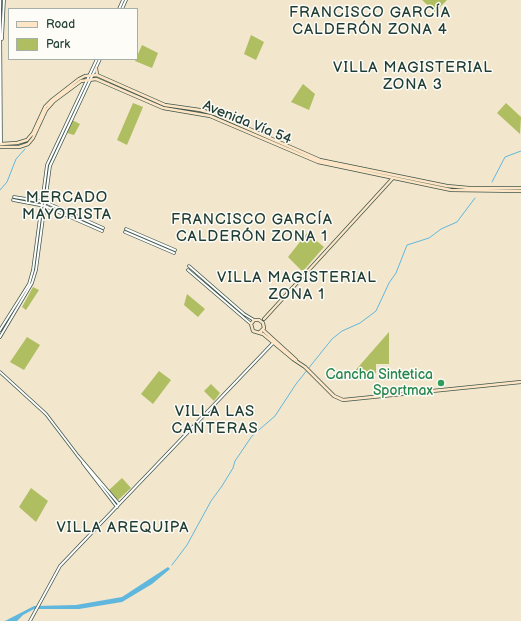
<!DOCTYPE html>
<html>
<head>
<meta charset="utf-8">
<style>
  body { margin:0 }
  #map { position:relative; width:521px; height:621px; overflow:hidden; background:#f2e6cc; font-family:"Balsamiq Sans",sans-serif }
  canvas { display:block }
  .legend { position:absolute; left:8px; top:8px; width:130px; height:52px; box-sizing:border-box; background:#fdfcf7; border:1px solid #a4b0a9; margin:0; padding:5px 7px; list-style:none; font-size:12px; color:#1f3d34 }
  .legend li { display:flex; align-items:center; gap:8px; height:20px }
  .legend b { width:20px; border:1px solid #a4b0a9 }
</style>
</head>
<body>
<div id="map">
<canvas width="521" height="621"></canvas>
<ul class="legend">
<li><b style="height:5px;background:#fde5c5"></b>Road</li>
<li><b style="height:11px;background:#aebe61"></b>Park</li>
</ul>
</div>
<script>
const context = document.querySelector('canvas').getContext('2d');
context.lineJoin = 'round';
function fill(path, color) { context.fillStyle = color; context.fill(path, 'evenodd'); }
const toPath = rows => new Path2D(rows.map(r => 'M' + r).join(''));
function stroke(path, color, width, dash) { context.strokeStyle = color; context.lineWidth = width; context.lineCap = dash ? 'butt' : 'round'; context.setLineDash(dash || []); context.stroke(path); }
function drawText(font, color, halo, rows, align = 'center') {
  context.font = font + ' "Balsamiq Sans",sans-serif'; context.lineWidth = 3; context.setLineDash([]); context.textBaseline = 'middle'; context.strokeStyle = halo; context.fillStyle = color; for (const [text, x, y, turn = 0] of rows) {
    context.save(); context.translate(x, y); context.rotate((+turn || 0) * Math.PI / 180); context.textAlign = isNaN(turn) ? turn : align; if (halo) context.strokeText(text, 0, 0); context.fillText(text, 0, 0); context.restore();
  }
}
fill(toPath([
  [422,0,447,0,435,12],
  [251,35,264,42,256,60,244,54],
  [142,45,158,53,152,68,135,61],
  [303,84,315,94,309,110,291,102],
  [133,103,143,107,127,145,117,140],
  [506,103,521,117,520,134,497,113],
  [72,120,80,124,74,135,67,133],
  [307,233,324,247,304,270,301,270,288,257],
  [33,287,39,290,26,310,22,307],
  [187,294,205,309,198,317,184,305],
  [389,332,389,364,376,364,376,373,353,373],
  [27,337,40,345,24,370,10,362],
  [159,371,171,380,153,404,141,394],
  [211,384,220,393,214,401,204,391],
  [122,478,131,488,118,500,109,490],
  [31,488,48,501,36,522,19,507]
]), '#aebe61');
fill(toPath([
  [168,567,170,569,152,584,122,602,79,609,34,609,23,615,17,621,5,621,34,606,76,605,122,597]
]), '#60b7dd');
stroke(toPath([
  [492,182,505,157,521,151],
  [0,190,7,182,16,159,25,149],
  [172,565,187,545,211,501,222,486,233,468,235,461,252,436,275,416,296,384,332,339,342,331,360,323,376,311,389,283,396,273,407,245,429,238,441,229,457,222,475,198]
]), '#60b7dd', 1);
const tertiary = toPath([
  [0,0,1,144],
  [119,9,123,0],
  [122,9,126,0],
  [2,39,4,0],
  [14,197,45,202,103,228],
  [13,200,45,206,102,231],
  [126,229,175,250],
  [125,232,174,253],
  [189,266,244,314,254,320],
  [188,270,251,324],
  [0,330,29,284,33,270,47,165,97,59],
  [0,337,32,283,36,270,50,166,100,59],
  [0,372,46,414,78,456,119,504],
  [83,463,117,507],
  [30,621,60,566,274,342]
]);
const secondary = toPath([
  [96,68,97,75],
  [0,144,17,143,27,140,33,133,45,107,52,100,79,79,85,76,97,75,165,105,200,110,215,114,320,160,447,186,469,188,521,188],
  [0,147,19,147,28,144,33,138,46,110,54,101,81,81,96,79,163,108,210,116,318,162,451,190,521,191],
  [264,319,393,178],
  [263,330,296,360],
  [260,332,264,328,263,323,259,320,254,320,251,324,253,331,263,334,293,359,305,367,334,396,343,400,521,382]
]);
stroke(tertiary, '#3f564b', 3.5);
stroke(secondary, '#3f564b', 4);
stroke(tertiary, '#fff', 2);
stroke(secondary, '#fde5c5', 2.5);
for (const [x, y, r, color] of [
  [441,383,4,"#2e9e5b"]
]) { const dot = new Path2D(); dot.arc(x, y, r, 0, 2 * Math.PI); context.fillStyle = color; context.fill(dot); stroke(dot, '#fdfcf7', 1.5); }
drawText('14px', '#1f3d34', '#fdfcf7', [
  ["Avenida Vía 54",247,123,22]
]);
drawText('14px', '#27864d', '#fdfcf7', [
  ["Cancha Sintetica",433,375],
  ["Sportmax",433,391]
], 'right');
context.letterSpacing = '1px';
drawText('15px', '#1f3d34', '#fdfcf7', [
  ["FRANCISCO GARCÍA",370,13],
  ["CALDERÓN ZONA 4",370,30],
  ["VILLA MAGISTERIAL",413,68],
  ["ZONA 3",413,85],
  ["MERCADO",67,198],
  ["MAYORISTA",67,215],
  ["FRANCISCO GARCÍA",252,220],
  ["CALDERÓN ZONA 1",252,237],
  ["VILLA MAGISTERIAL",297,278],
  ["ZONA 1",297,295],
  ["VILLA LAS",215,412],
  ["CANTERAS",215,429],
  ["VILLA AREQUIPA",123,528]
]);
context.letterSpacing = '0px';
</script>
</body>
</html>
